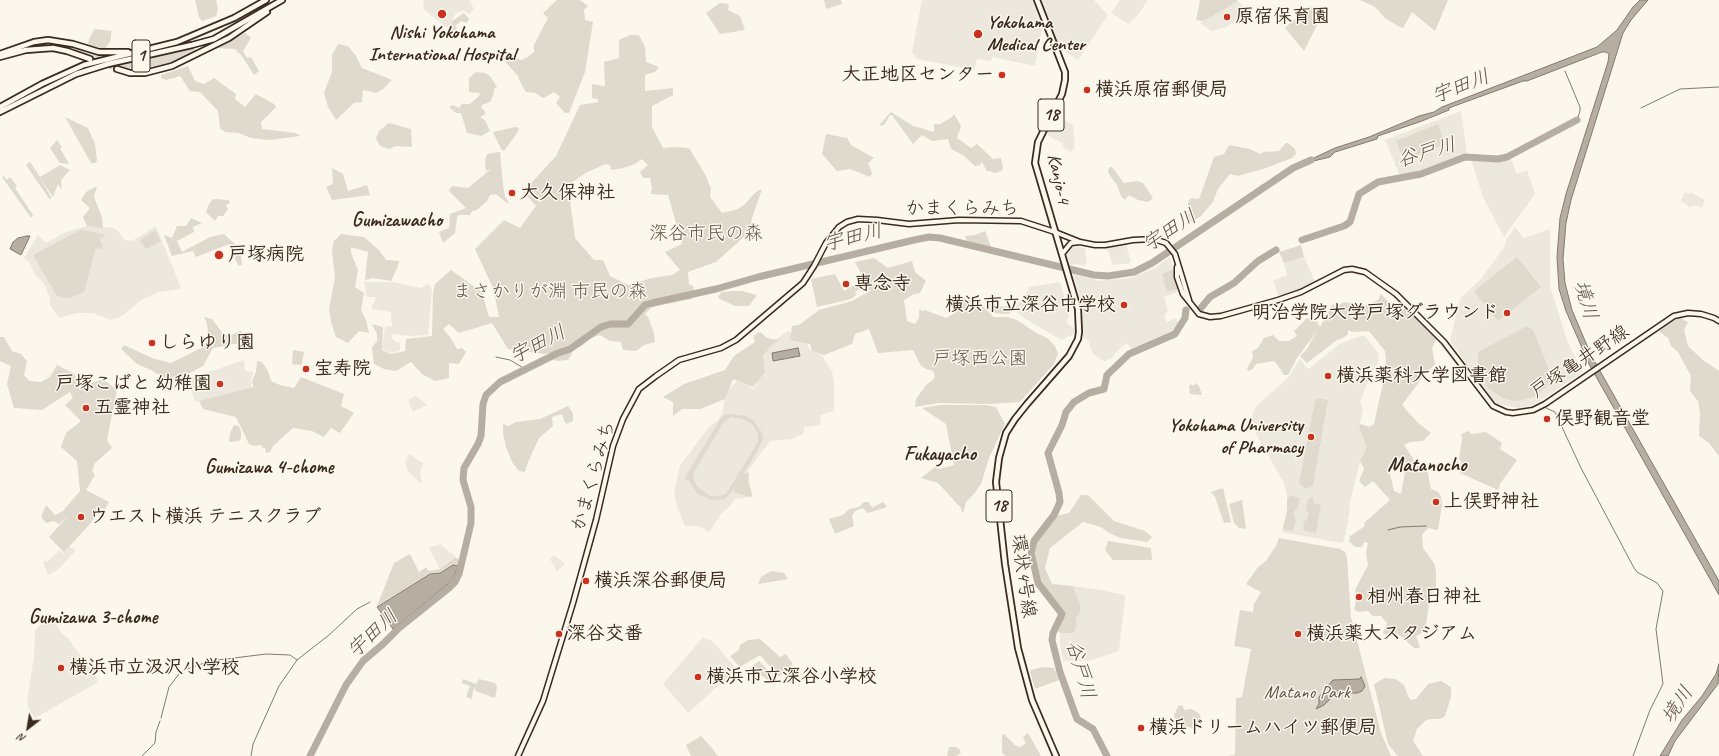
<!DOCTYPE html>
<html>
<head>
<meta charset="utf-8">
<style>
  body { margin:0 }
  #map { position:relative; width:1719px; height:756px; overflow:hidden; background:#fbf7ec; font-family:Caveat,sans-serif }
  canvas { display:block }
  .north { position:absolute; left:8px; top:708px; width:40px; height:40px; -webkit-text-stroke:3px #fbf7ec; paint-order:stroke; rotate:211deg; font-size:11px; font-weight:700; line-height:16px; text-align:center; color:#3b2a1e }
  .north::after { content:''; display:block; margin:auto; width:14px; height:18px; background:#3b2a1e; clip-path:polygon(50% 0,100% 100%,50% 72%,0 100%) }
</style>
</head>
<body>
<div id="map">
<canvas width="1719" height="756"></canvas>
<div class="north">N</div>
</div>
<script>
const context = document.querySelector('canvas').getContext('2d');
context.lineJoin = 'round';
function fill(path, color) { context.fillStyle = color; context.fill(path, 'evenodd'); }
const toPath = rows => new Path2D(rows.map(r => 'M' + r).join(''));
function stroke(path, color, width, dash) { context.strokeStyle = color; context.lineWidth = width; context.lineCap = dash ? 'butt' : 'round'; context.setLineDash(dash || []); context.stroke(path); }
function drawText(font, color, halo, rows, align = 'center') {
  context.font = font + ' Caveat,"Klee One",sans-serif'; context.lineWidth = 3; context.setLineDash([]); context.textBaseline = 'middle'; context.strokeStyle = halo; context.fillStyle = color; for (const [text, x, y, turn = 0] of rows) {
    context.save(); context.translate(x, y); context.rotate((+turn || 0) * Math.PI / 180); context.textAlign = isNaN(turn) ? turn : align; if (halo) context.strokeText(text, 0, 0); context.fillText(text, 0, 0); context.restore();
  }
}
fill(toPath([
  [424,0,469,0,474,9,469,15,464,10,456,13,448,28,423,9],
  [922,0,1032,0,1042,29,1035,66,992,57,991,61,977,59,974,70,917,59,912,52],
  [1042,0,1094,0,1108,15,1078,60,1057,46,1043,11],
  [1120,0,1148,0,1137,16,1128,24,1111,13],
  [1238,1,1250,13,1226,27,1212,31,1200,23],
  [1461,111,1467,154,1452,158,1417,174,1400,176,1385,140],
  [1057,116,1073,125,1075,147,1071,152,1062,147,1064,144,1047,135],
  [1470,156,1498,159,1510,157,1517,174,1527,170,1535,194,1504,237,1483,197],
  [1685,192,1689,194,1690,192,1705,200,1702,208,1695,205,1690,207,1681,201],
  [87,226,115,228,125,240,132,241,156,226,174,270,181,289,159,292,141,300,122,316,111,320,93,313,76,313,59,318,50,305,50,299,44,283,36,276,29,262,24,258,38,235,46,243,64,233],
  [1515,227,1524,238,1550,229,1550,286,1568,343,1583,372,1538,402,1529,406,1519,408,1498,404,1490,397,1450,341,1458,306,1461,298,1481,279,1505,246,1506,240],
  [1126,244,1131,263,1113,265,1107,248],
  [1072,245,1085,248,1087,262,1084,266,1078,264,1070,265,1066,253],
  [1170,257,1178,292,1164,297,1168,310,1164,317,1167,322,1176,318,1179,326,1177,331,1132,350,1127,343,1119,349,1110,360,1108,358,1105,362,1093,354,1088,340,1083,337,1083,312,1073,274,1100,281,1130,278,1155,268],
  [1304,257,1315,281,1302,289,1279,297,1273,281,1287,275,1284,263],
  [364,282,392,282,421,288,428,283,432,290,428,335,411,336,392,334,391,337,396,342,400,343,400,350,392,353,382,349,385,327,392,326,391,312,371,309,376,297,367,297],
  [1060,282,1069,314,1067,323,1075,329,1074,334,1061,340,1021,316,1013,309,1025,296,1029,287],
  [788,331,794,336,806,333,808,348,822,356,832,371,834,383,834,411,821,415,820,425,805,427,803,434,791,439,770,441,747,472,753,497,735,499,731,505,721,514,709,532,698,526,685,526,678,509,674,493,680,466,708,428,718,420,722,414,724,402,728,390,738,380,753,389,757,383,753,377,770,344],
  [1360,336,1365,336,1379,354,1378,364,1372,372,1360,401,1363,409,1359,428,1367,447,1360,461,1349,507,1350,510,1344,541,1342,543,1282,532,1287,511,1288,500,1284,483,1249,422,1257,405,1287,379,1300,359,1308,369,1340,344],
  [244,360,245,371,254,372,251,380,251,388,195,402,188,379],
  [416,396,427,405,413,412,408,400],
  [409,454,423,463,420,474,422,481,420,483,408,471,405,462],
  [440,544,455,556,440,569,429,548],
  [69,547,76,550,59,569,48,575,43,562,48,561,60,550,63,553],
  [554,555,565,564,557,571,550,559],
  [1073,586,1101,590,1124,595,1125,597,1119,651,1092,660,1063,661,1060,644,1060,633,1073,633,1077,626,1076,617,1081,607],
  [54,621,62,634,67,637,98,680,97,683,35,718,29,709,27,702,34,656,35,631,40,625],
  [703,637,712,641,736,668,735,671,688,713,663,684]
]), '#ede8dd');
fill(toPath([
  [195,0,216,0,218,9,216,16,202,21,199,17],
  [557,0,580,0,588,6,584,10,585,20,593,22,585,72,569,113,565,113,556,103,560,97,554,92,544,98,541,97,536,93,526,92,520,82,518,76,501,57,508,54,521,60,528,57,534,52,534,45,548,18,543,13],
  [824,0,841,0,842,4,826,9],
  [1200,0,1236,0,1238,1,1204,21,1196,20],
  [1360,0,1448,0,1435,31,1412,12,1403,28,1398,26,1385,18,1375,7],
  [720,3,729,4,728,10,740,16,745,30,720,34,706,13],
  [1310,6,1320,16,1320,19,1304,51,1285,28],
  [464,13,469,19,467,23,461,21,455,26,457,28,453,32,449,28,452,21],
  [94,29,112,31,111,35,111,40,105,49,89,45,88,42],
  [245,33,251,38,243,51,247,58,251,57,259,71,254,75,242,56,235,49,218,48],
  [630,35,639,35,645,47,646,62,659,67,655,72,645,75,645,91,673,88,673,95,652,106,652,127,663,148,675,147,689,148,706,176,711,189,710,197,722,213,738,209,745,204,756,192,762,189,751,221,756,226,716,262,688,272,689,284,694,287,692,299,657,306,651,308,645,314,648,317,654,333,655,342,644,345,636,351,623,350,621,342,610,341,600,335,589,339,583,345,572,351,572,354,568,360,556,361,549,353,545,354,508,349,492,323,459,333,449,324,443,329,450,337,457,349,462,348,466,352,459,364,449,363,449,378,435,381,422,374,411,362,396,371,384,369,374,364,372,347,377,341,377,334,372,324,383,327,382,350,391,354,405,351,406,339,432,336,433,293,435,284,451,270,482,292,489,317,499,317,493,288,475,249,504,220,520,228,536,206,523,192,556,156,580,105,598,102,598,99,592,98,592,84,605,86,604,62,619,58,619,40],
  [642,159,648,165,640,172,643,178,650,178,652,188,651,194,668,195,682,244,665,252,680,270,672,275,652,278,628,285,610,276,603,260,594,260,575,238,568,185,587,172,606,164,610,165,611,170,623,168,635,164],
  [41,44,68,46,102,54,103,58,89,63,91,57,51,46,24,47],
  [338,44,348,46,356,56,362,68,392,80,383,89,376,93,363,90,362,102,354,103,336,120,328,107,324,93,332,72,332,55],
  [192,47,197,51,166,66,137,70,119,66],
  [188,66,195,81,204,84,214,78,236,94,235,99,245,107,256,94,274,104,276,107,261,122,262,129,296,133,300,136,269,140,251,138,239,133,225,132,220,128,218,111,200,92,190,91,180,76,166,80,161,78,161,75],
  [476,72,485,73,490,76,497,87,494,89,493,96,490,102,482,105,481,108,485,111,485,114,480,117,485,120,490,131,481,136,467,133,461,113,456,113,449,107,453,105,459,108,462,104,470,104,479,96,480,93,469,92,469,78],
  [891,112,913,126,934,132,934,124,940,124,952,117,954,114,961,126,957,138,971,148,977,144,993,159,1001,158,1003,167,1002,171,994,173,990,171,987,171,982,162,980,165,975,166,963,155,951,149,948,139,932,141,922,135,913,144,892,115,890,115,885,124,882,126,879,125],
  [65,117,88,128,95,144,97,161,95,163,91,163],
  [389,123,411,129,412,147,396,146,389,149,380,146,376,138,379,131],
  [1438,124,1445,144,1404,160,1396,141],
  [515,127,519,128,517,133,504,151,501,149,493,132],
  [826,134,847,138,851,145,874,158,868,163,872,173,870,177,850,169,837,171,822,154],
  [57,140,62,147,60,148,69,164,60,163,50,148],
  [1286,143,1288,143,1295,149,1296,154,1292,158,1266,168,1238,176,1230,174,1218,189,1213,202,1200,217,1190,222,1188,220,1188,202,1191,198,1199,199,1214,157,1224,154,1229,145,1250,149,1260,154,1263,152,1279,151],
  [500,152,503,184,505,196,509,203,507,203,496,194,490,195,487,201,477,210,472,211,470,215,459,215,457,218,455,233,443,243,439,232,449,228,450,214,466,208,449,191,452,186,468,188,491,169,486,171,485,160,487,154],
  [30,162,40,177,60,165,70,170,61,180,62,190,58,184,53,197,40,178,51,197,50,200,26,165],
  [1110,167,1112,167,1124,183,1137,181,1143,183,1153,198,1148,202,1138,200,1129,195,1125,200,1121,196,1117,185,1109,174,1108,170],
  [332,168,343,174,348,191,367,185,370,195,332,200,326,187,333,184],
  [4,176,7,180,10,177,17,186,15,188,33,215,31,218,2,177],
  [97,186,94,197,102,217,103,228,87,226,83,217,90,208,81,200,86,192],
  [213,199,228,200,230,203,226,205,228,209,223,216,218,216,215,221,206,212,209,204],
  [191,218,202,223,193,227,194,232,177,241,182,252,210,237,224,234,237,246,241,255,242,265,239,266,235,259,236,250,229,244,196,257,193,251,172,256,164,235,172,238,177,226,186,226],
  [82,229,91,245,83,230,106,235,99,239,103,245,102,249,97,248,94,250,95,251,84,292,70,298,57,296,33,255],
  [155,230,161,241,147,249,145,248,140,240],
  [985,231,991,247,967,241,965,236,975,235],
  [341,234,364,237,379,250,386,260,399,261,398,266,391,281,373,278,365,280,368,252,351,247,351,253,358,270,355,287,364,293,361,310,366,320,369,333,359,331,348,343,336,337,331,322,329,309,335,278,332,250,334,241],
  [1301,245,1304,257,1284,263,1279,252],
  [1517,257,1541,287,1498,321,1474,291],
  [874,258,888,268,912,261,915,272,926,281,920,293,914,294,904,300,907,321,915,324,919,318,919,309,923,311,925,310,946,318,962,309,963,297,982,303,984,308,994,317,1007,317,1017,320,1038,334,1047,338,1055,346,1058,353,1054,364,1020,402,990,404,938,403,915,407,916,399,926,385,933,380,935,376,933,371,926,369,921,366,913,350,878,353,869,329,855,334,852,344,824,355,812,351,810,344,790,340,792,326,799,325,819,310,852,301,870,291,855,262],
  [1173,269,1178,289,1167,292,1162,274],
  [835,274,844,291,862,280,865,284,855,292,856,295,851,299,817,307,811,279],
  [732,291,742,291,757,295,749,306,735,306,718,298,721,292],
  [1381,294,1399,313,1405,308,1436,339,1432,348,1435,364,1425,374,1402,405,1418,423,1431,433,1423,441,1410,442,1404,445,1416,463,1421,467,1427,469,1431,489,1438,492,1441,496,1442,505,1438,530,1428,528,1422,535,1423,548,1434,563,1436,571,1436,588,1430,596,1425,631,1416,636,1420,648,1414,648,1402,637,1395,633,1390,637,1383,633,1387,623,1381,616,1373,616,1368,611,1358,612,1354,609,1357,598,1355,590,1368,565,1366,553,1368,543,1364,542,1362,547,1355,547,1349,541,1350,536,1365,526,1364,523,1390,500,1373,481,1365,487,1359,481,1364,469,1360,461,1367,447,1359,428,1360,424,1370,427,1374,424,1383,383,1383,370,1386,361,1385,351,1369,331,1353,332,1348,330,1348,334,1345,337,1337,340,1307,363,1300,356,1307,349,1317,331,1297,358,1288,375,1284,375,1277,364,1274,361,1256,364,1252,370,1248,371,1247,368,1253,358,1252,351,1258,348,1264,338,1273,335,1279,341,1289,341,1297,336,1294,331,1307,318,1317,322,1320,327,1333,304,1337,308,1338,305,1345,302,1353,304,1358,308,1378,300],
  [1391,464,1403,468,1405,472,1401,494,1394,491,1390,474],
  [989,304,995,307,1009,306,1010,314,993,313,989,310],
  [204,317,212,319,224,335,231,335,240,331,246,334,245,342,213,348,203,366,171,383,153,371,137,364,121,349,124,345,152,358,171,363,209,344,207,324],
  [1681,318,1688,322,1684,330,1688,346,1703,360,1719,371,1719,456,1709,443,1699,436,1700,413,1698,401,1690,391,1691,376,1678,352,1671,346,1668,338,1659,331,1670,322],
  [1527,326,1533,330,1553,379,1541,392,1533,397,1516,401,1504,399,1488,388,1483,380,1478,369,1478,352],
  [760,332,767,338,779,340,771,346,763,356,765,372,753,387,733,379,725,399,700,409,682,409,673,416,673,402,663,397,684,384,725,370,734,356,755,342,753,336],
  [0,337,4,337,12,351,21,354,27,361,24,375,30,381,41,382,50,377,57,365,75,374,76,382,81,387,103,379,117,390,107,440,112,448,95,463,92,471,95,475,86,490,109,502,105,509,101,508,89,525,64,552,49,537,68,516,59,524,54,521,46,523,41,517,46,505,55,515,63,511,80,491,77,461,61,447,66,433,81,421,65,405,73,398,70,392,42,410,14,408,7,384,11,366,0,361],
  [293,350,304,352,302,364,300,365,292,364],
  [257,361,262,362,268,371,271,381,280,385,294,388,301,377,344,394,341,406,354,413,340,433,331,428,324,437,312,431,293,428,273,446,270,452,266,453,265,447,263,448,261,445,254,446,249,444,236,417,203,409,199,401,253,387,252,381,256,372],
  [1196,383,1199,386,1202,395,1190,394,1189,386,1191,384,1193,386],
  [1317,398,1328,400,1313,486,1306,489,1299,483,1315,401],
  [940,405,986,405,996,407,1005,424,989,458,981,484,973,495,966,502,963,514,961,508,938,483,921,478,935,467,939,469,954,465,946,424,922,408],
  [568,406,573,413,573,421,567,424,564,421,562,414,552,417,553,426,539,438,528,462,525,472,519,471,512,462,506,447,503,433,503,424,508,426,516,422,540,419],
  [727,414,746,416,753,420,761,431,763,438,761,444,743,475,749,472,748,482,752,495,749,497,734,492,735,488,731,493,724,499,712,500,698,494,690,483,689,479,688,481,684,479,721,418],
  [731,417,743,419,752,424,758,434,758,442,726,494,719,496,710,496,698,487,695,483,693,474,723,423],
  [234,425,239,426,241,432,241,439,238,441,229,442,230,433],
  [1469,431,1471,434,1486,432,1502,443,1500,449,1517,460,1500,484,1498,490,1460,473,1461,461,1459,459,1462,439,1461,434],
  [1223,488,1231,522,1224,523,1215,497,1211,492],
  [1081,495,1088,495,1114,521,1145,531,1152,537,1147,542,1121,538,1109,533,1101,527,1083,522,1050,548,1045,568,1052,584,1073,586,1081,607,1079,615,1076,617,1077,626,1073,633,1060,633,1056,628,1062,614,1038,583,1033,549,1036,542,1056,516,1069,513],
  [1290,495,1300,498,1298,507,1293,513,1296,520,1292,531,1284,530,1283,528,1287,511,1287,498,1289,498],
  [1312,496,1314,503,1321,505,1316,533,1305,531,1303,529,1304,522,1306,520,1309,514,1306,509,1308,500,1309,498,1311,499],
  [1242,500,1246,529,1239,528,1234,523,1229,504],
  [864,502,869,502,872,508,883,502,887,507,868,513,863,508,855,511,852,516,854,526,835,534,829,519,843,515,849,509,859,507],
  [1279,538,1340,549,1345,552,1347,557,1351,617,1381,733,1391,756,1227,756,1235,755,1236,698,1242,697,1251,649,1234,646,1240,610,1253,612,1254,604,1261,592,1246,584,1258,567,1266,561,1276,546],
  [1108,541,1151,548,1152,560,1113,560,1105,550],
  [410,554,419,572,426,567,429,571,440,569,455,557,460,560,458,566,453,564,440,572,430,573,377,606,394,563],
  [771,571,784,573,788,579,758,584,761,577],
  [760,639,780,657,786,654,793,664,779,677,760,655,740,667,730,656,739,650,740,645,748,640],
  [759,661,776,679,770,682,760,674,751,677,744,672],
  [1042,667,1054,668,1059,680,1035,689,1030,672,1031,670],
  [1385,678,1395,679,1400,682,1404,685,1408,696,1411,700,1416,699,1428,684,1441,681,1451,687,1451,697,1445,716,1440,719,1430,719,1425,721,1417,729,1413,741,1423,756,1398,756,1388,744,1374,684],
  [463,679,476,684,479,679,495,683,497,687,495,698,475,691,476,686,473,691,472,699,466,697,470,686,462,683],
  [1179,705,1183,706,1184,710,1191,709,1197,712,1201,716,1197,727,1194,729,1176,723,1174,715],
  [1028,733,1041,756,1006,756,1002,753,1002,735,1004,734,1016,746,1021,747,1026,743,1023,737],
  [701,736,711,747,718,756,691,756,686,745],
  [949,747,955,747,959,749,961,753,956,756,947,756]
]), '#dfd9ce');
const water = toPath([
  [1640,0,1648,0,1631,20,1623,33,1571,200,1566,223,1563,259,1565,283,1572,310,1591,355,1719,581,1719,595,1589,364,1566,311,1559,289,1557,257,1560,218,1566,194,1608,62,1609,54,1606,52,1602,52,1527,81,1523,81,1457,105,1449,108,1449,110,1422,121,1378,136,1377,139,1335,152,1330,157,1301,164,1335,148,1369,137,1419,116,1434,112,1442,107,1597,47,1617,30,1633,7,1640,0],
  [27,236,30,236,21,255,10,249,13,242,18,238,27,236],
  [798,348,800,356,773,361,772,353,798,348],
  [453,565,458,566,453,580,393,629,377,607,430,574,440,573,453,565],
  [1719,664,1718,684,1675,741,1668,756,1660,756,1682,720,1702,696,1716,674,1719,664],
  [1361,677,1365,686,1362,691,1357,693,1336,693,1324,705,1316,709,1319,704,1319,697,1333,680,1360,679,1361,677]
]);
fill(water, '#b6aea2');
stroke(water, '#85796d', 1);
stroke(toPath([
  [1565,71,1580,107,1580,111,1577,120],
  [1641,108,1680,89,1719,87],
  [496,357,510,360,525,369],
  [1546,408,1555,412,1581,468,1634,568,1637,572,1657,583,1663,591,1656,629,1663,684,1650,710,1633,756],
  [1388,530,1400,527,1426,526],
  [161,718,169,687,179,674,184,670,210,661,266,654,290,655,297,660,329,635,357,609,370,602],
  [142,756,155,743,156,732,160,721],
  [251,756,253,744,279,686,297,660]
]), '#85796d', 1);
stroke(toPath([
  [1302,240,1344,226,1350,222,1359,194,1378,182,1421,174,1465,157,1498,159,1507,157,1577,120],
  [1200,309,1210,297,1234,283,1258,261,1276,250],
  [310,756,346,685,363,661,383,644,399,628,449,588,455,582,459,574,471,523,471,507,463,480,464,468,478,444,481,436,483,404,486,395,500,382,558,353,570,349,601,327,610,324,628,324,645,305,652,303,716,289,758,277,914,240,929,237,940,238,1094,275,1108,276,1134,272,1152,263,1293,168,1311,160],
  [1107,756,1093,729,1077,719,1060,672,1052,640,1053,633,1062,614,1038,583,1031,553,1034,541,1054,515,1060,502,1059,493,1048,453,1062,425,1066,412,1074,402,1089,393,1104,389,1107,375,1129,354,1175,334,1185,318,1186,310]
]), '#b6aea2', 7);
stroke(toPath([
  [90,59,117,69]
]), '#d5cec3', 4.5, [4.5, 2]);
const secondary = toPath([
  [1062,254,1071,243,1080,242],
  [1177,267,1177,277,1183,294,1199,314,1210,317,1221,316,1278,300,1301,292,1344,270,1352,269,1365,272,1396,294,1444,342,1493,406,1506,412,1513,413,1533,410,1545,404,1674,316,1688,313,1701,314,1714,318,1719,321],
  [518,756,543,701,573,603,596,520,613,446,623,419,639,389,656,376,679,360,721,348,736,340,803,283,814,266,826,243,839,227,847,222,858,219,877,220,909,224,959,220,1021,221,1055,232,1080,242,1095,245,1105,245,1133,240,1154,239,1166,243,1175,254,1189,300]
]);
const primary = toPath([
  [1037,0,1065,72,1065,80,1062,94,1038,142,1035,163,1078,309,1079,332,1078,339,1069,356,1027,404,1015,419,1006,433,999,458,996,482,1005,564,1018,648,1032,700,1056,756]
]);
const trunk = toPath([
  [0,54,34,42,48,40,73,44,99,52,128,52],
  [0,57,26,50,53,48,67,51,90,59],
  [117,69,130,73,145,73,172,66,229,38,267,12],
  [0,107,42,84,84,65,177,42,234,18,266,0],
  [0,112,76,74,108,64,192,45,214,39,282,0]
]);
stroke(secondary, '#3b2a1e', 7);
stroke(primary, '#3b2a1e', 8);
stroke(trunk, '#3b2a1e', 8);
stroke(secondary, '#fbf7ec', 4);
stroke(primary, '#fbf7ec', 4.5);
stroke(trunk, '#fbf7ec', 4.5);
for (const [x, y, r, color] of [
  [442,14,5,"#c8321e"],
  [1227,17,4,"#c8321e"],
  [978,34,5,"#c8321e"],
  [1002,75,4,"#c8321e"],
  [1087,90,4,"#c8321e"],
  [512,193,4,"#c8321e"],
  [219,255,5,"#c8321e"],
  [846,284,4,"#c8321e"],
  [1124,305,4,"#c8321e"],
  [1507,313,4,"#c8321e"],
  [152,343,4,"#c8321e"],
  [306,369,4,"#c8321e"],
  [1328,376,4,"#c8321e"],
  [220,384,4,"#c8321e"],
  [86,408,4,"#c8321e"],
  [1547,419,4,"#c8321e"],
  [1311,437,4,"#c8321e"],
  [1436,502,4,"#c8321e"],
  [81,517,4,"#c8321e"],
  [586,581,4,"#c8321e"],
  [1359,597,4,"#c8321e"],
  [559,634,4,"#c8321e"],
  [1298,634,4,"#c8321e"],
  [61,668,4,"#c8321e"],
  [698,677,4,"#c8321e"],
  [1141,728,4,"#c8321e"]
]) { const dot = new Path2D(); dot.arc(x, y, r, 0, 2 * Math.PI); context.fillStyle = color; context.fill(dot); stroke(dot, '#fbf7ec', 1.5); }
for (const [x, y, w] of [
  [141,56,18],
  [1051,115,26],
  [999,506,26]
]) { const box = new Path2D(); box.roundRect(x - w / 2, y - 16, w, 32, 3); context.fillStyle = '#fbf7ec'; context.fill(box); stroke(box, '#3b2a1e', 1); }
drawText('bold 18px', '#3b2a1e', null, [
  ["1",141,56],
  ["18",1051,115],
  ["18",999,506]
]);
drawText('bold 19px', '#3b2a1e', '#fbf7ec', [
  ["原宿保育園",1235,17],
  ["Yokohama",987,23],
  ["Medical Center",987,45],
  ["Nishi Yokohama",442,33,"center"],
  ["International Hospital",442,55,"center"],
  ["大正地区センター",994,75,"right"],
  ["横浜原宿郵便局",1095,90],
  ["大久保神社",520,193],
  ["戸塚病院",228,255],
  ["専念寺",854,284],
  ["横浜市立深谷中学校",1116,305,"right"],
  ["明治学院大学戸塚グラウンド",1499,313,"right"],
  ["しらゆり園",160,343],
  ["宝寿院",314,369],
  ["横浜薬科大学図書館",1336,376],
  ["戸塚こばと 幼稚園",212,384,"right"],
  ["五霊神社",94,408],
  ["俣野観音堂",1555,419],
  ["Yokohama University",1303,426,"right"],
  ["of Pharmacy",1303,448,"right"],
  ["上俣野神社",1444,502],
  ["ウエスト横浜 テニスクラブ",89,517],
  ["横浜深谷郵便局",594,581],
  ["相州春日神社",1367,597],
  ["深谷交番",567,634],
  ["横浜薬大スタジアム",1306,634],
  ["横浜市立汲沢小学校",69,668],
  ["横浜市立深谷小学校",706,677],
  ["横浜ドリームハイツ郵便局",1149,728]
], 'left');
drawText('19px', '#3b2a1e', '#fbf7ec', [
  ["Kanjo-4",1058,179,78],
  ["かまくらみち",962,209],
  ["戸塚亀井野線",1580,362,-34],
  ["かまくらみち",594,476,-74],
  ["環状4号線",1023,576,82]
]);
drawText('19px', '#64564a', '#fbf7ec', [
  ["深谷市民の森",706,234],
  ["まさかりが淵 市民の森",550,292],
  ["戸塚西公園",980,359],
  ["Matano Park",1307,693]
]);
drawText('italic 20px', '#605246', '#fbf7ec', [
  ["宇田川",1461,87,-21],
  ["谷戸川",1427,153,-16],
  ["宇田川",1170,231,-33],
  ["宇田川",853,238,-14],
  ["境川",1585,300,74],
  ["宇田川",538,345,-27],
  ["宇田川",373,634,-43],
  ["谷戸川",1080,670,74],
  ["境川",1678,705,-56]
]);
drawText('bold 20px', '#3b2a1e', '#fbf7ec', [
  ["Gumizawacho",397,221],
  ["Fukayacho",940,455],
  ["Matanocho",1427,466],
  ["Gumizawa 4-chome",269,468],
  ["Gumizawa 3-chome",93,618]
]);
</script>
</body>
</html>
